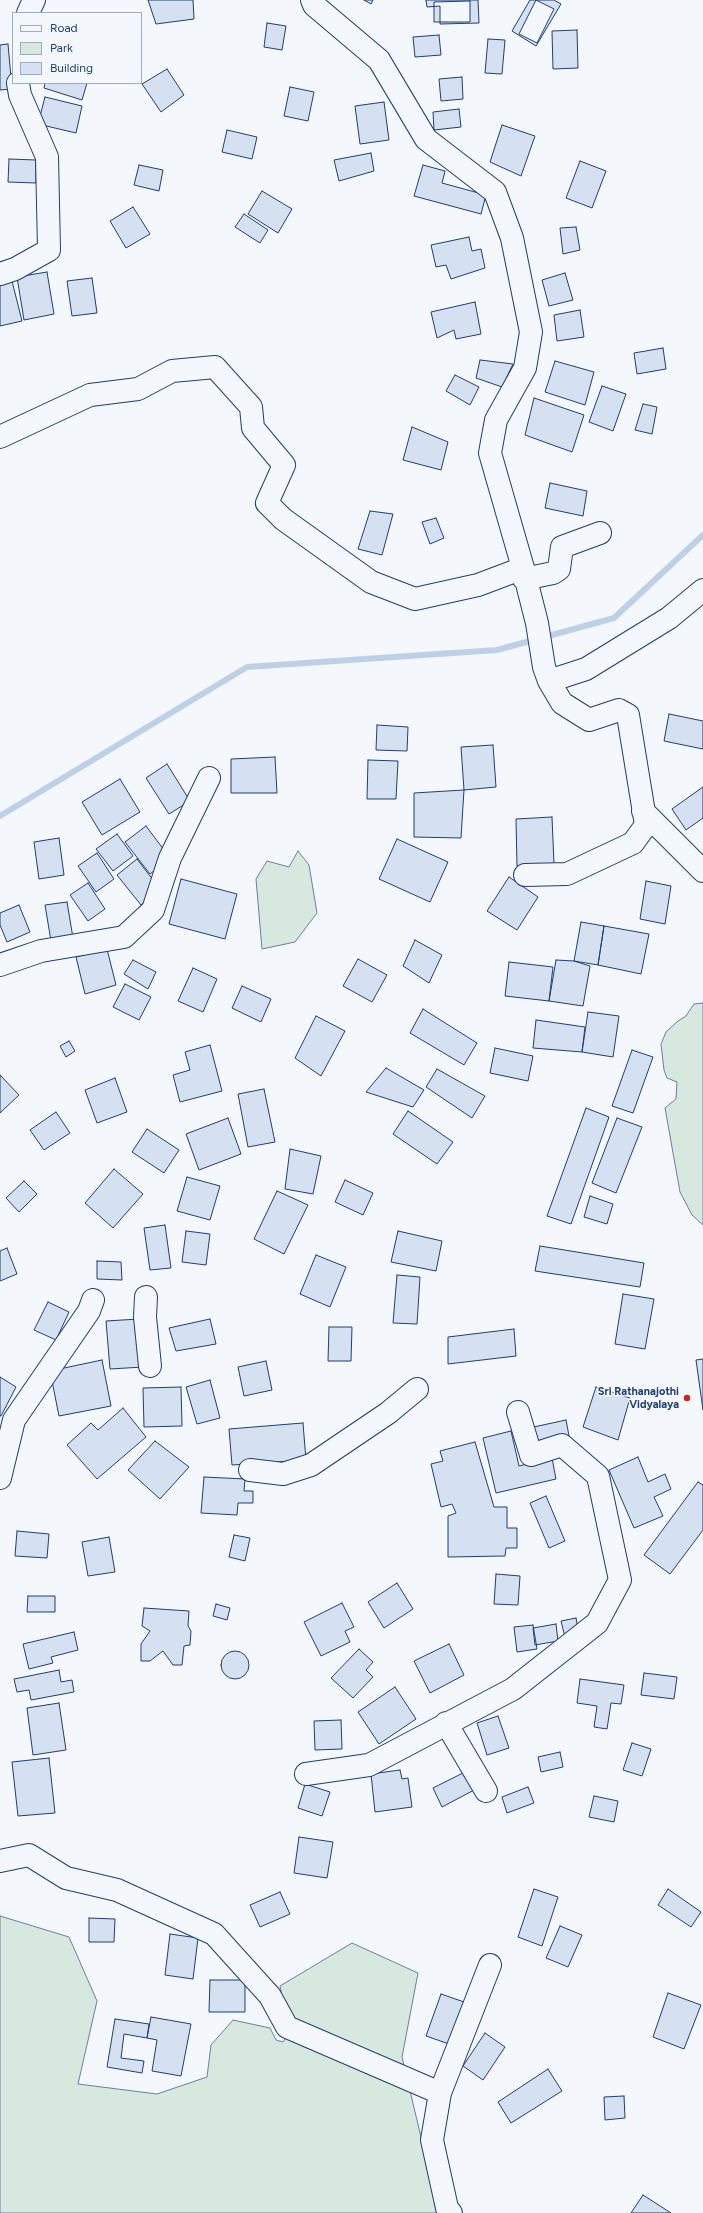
<!DOCTYPE html>
<html>
<head>
<meta charset="utf-8">
<style>
  body { margin:0 }
  #map { position:relative; width:703px; height:2213px; overflow:hidden; background:#f4f7fb; font-family:Figtree,sans-serif }
  canvas { display:block }
  .legend { position:absolute; left:12px; top:12px; width:130px; height:72px; box-sizing:border-box; background:#f4f7fb; border:1px solid #9eadc5; margin:0; padding:5px 7px; list-style:none; font-size:12px; color:#1d3f73 }
  .legend li { display:flex; align-items:center; gap:8px; height:20px }
  .legend b { width:20px; border:1px solid #9eadc5 }
</style>
</head>
<body>
<div id="map">
<canvas width="703" height="2213"></canvas>
<ul class="legend">
<li><b style="height:5px;background:#f4f7fb"></b>Road</li>
<li><b style="height:11px;background:#d7e8df"></b>Park</li>
<li><b style="height:11px;background:#d5e0f0"></b>Building</li>
</ul>
</div>
<script>
const context = document.querySelector('canvas').getContext('2d');
context.lineJoin = 'round';
function fill(path, color) { context.fillStyle = color; context.fill(path, 'evenodd'); }
const toPath = rows => new Path2D(rows.map(r => 'M' + r).join(''));
function stroke(path, color, width, dash) { context.strokeStyle = color; context.lineWidth = width; context.lineCap = dash ? 'butt' : 'round'; context.setLineDash(dash || []); context.stroke(path); }
function drawText(font, color, halo, rows, align = 'center') {
  context.font = font + ' Figtree,sans-serif'; context.lineWidth = 3; context.setLineDash([]); context.textBaseline = 'middle'; context.strokeStyle = halo; context.fillStyle = color; for (const [text, x, y, turn = 0] of rows) {
    context.save(); context.translate(x, y); context.rotate((+turn || 0) * Math.PI / 180); context.textAlign = isNaN(turn) ? turn : align; if (halo) context.strokeText(text, 0, 0); context.fillText(text, 0, 0); context.restore();
  }
}
const green = toPath([
  [298,851,309,865,317,913,295,942,262,949,256,879,267,861,289,867,298,851],
  [703,1003,703,1225,692,1215,680,1192,665,1108,676,1099,677,1082,667,1078,664,1070,661,1044,666,1032,678,1021,686,1016,694,1004,703,1003],
  [0,1916,69,1937,97,2001,78,2084,157,2094,207,2077,211,2045,233,2020,270,2028,276,2040,283,2042,289,2033,280,1986,352,1943,418,1973,402,2057,439,2213,0,2213,0,1916]
]);
fill(green, '#d7e8df');
stroke(green, '#687fa3', 1);
stroke(toPath([
  [0,816,247,667,497,650,614,618,703,535]
]), '#bed0e5', 6);
const building = toPath([
  [148,0,193,0,194,19,156,24,148,0],
  [364,0,373,0,371,4,364,0],
  [426,0,478,0,479,23,440,24,440,6,427,7,426,0],
  [530,0,554,0,561,4,536,46,512,31,530,0],
  [536,0,554,9,537,43,519,34,536,0],
  [470,1,470,22,434,22,434,2,470,1],
  [267,23,286,26,282,50,264,47,267,23],
  [577,30,578,68,553,69,552,31,577,30],
  [439,35,441,55,415,57,413,37,439,35],
  [488,39,505,40,502,74,485,73,488,39],
  [8,44,12,89,0,90,0,45,8,44],
  [167,69,184,95,161,112,142,84,167,69],
  [462,77,463,99,441,101,439,79,462,77],
  [45,83,87,83,82,100,44,88,45,83],
  [290,87,314,92,308,121,284,116,290,87],
  [45,97,82,106,76,133,38,124,45,97],
  [384,102,389,140,360,144,355,106,384,102],
  [459,109,461,127,434,130,433,112,459,109],
  [502,125,535,136,521,176,490,162,502,125],
  [227,130,257,137,252,159,222,152,227,130],
  [371,153,374,171,339,181,334,160,371,153],
  [9,159,36,160,36,183,8,182,9,159],
  [580,161,606,171,592,208,566,198,580,161],
  [139,165,163,170,159,191,134,185,139,165],
  [423,165,445,171,442,183,486,195,481,214,414,196,423,165],
  [262,191,292,209,278,233,248,214,262,191],
  [133,207,150,234,126,248,110,221,133,207],
  [244,214,268,230,260,243,235,227,244,214],
  [576,227,580,250,563,254,560,228,576,227],
  [469,237,472,251,481,249,485,268,451,279,446,265,436,267,431,245,469,237],
  [47,272,54,314,24,320,17,277,47,272],
  [565,273,573,300,549,306,542,280,565,273],
  [92,278,97,313,72,316,67,281,92,278],
  [12,281,22,321,0,326,0,284,12,281],
  [475,302,481,334,456,339,454,330,437,338,431,312,475,302],
  [580,310,584,337,557,341,554,315,580,310],
  [663,348,666,369,637,374,634,353,663,348],
  [480,360,513,364,502,387,476,378,480,360],
  [555,361,594,372,585,405,545,392,555,361],
  [455,375,479,387,470,405,446,391,455,375],
  [602,386,626,394,613,431,589,422,602,386],
  [534,398,584,415,572,452,525,435,534,398],
  [643,404,657,407,652,434,635,430,643,404],
  [412,427,448,442,441,470,403,460,412,427],
  [550,483,587,491,583,516,545,508,550,483],
  [370,511,393,514,382,555,358,549,370,511],
  [436,518,444,538,430,544,422,522,436,518],
  [669,714,703,721,703,749,664,741,669,714],
  [377,725,408,727,407,751,376,750,377,725],
  [493,745,496,787,464,790,461,747,493,745],
  [275,757,277,793,231,793,231,759,275,757],
  [368,760,398,761,396,799,367,799,368,760],
  [167,764,190,801,169,814,146,778,167,764],
  [120,779,140,812,102,835,82,802,120,779],
  [703,787,703,818,686,830,672,809,703,787],
  [464,790,461,838,414,837,414,793,464,790],
  [552,817,554,864,517,866,516,819,552,817],
  [146,826,170,858,150,874,125,842,146,826],
  [117,834,133,856,113,871,96,849,117,834],
  [59,838,64,875,39,879,34,842,59,838],
  [397,839,448,862,430,902,379,879,397,839],
  [97,853,114,879,96,892,78,866,97,853],
  [137,859,160,889,141,905,117,875,137,859],
  [509,877,538,897,517,930,487,911,509,877],
  [181,879,237,894,225,939,169,924,181,879],
  [646,881,671,886,665,924,640,919,646,881],
  [88,883,105,909,88,921,70,895,88,883],
  [67,902,73,938,51,941,45,905,67,902],
  [19,905,30,932,7,942,0,925,0,913,19,905],
  [581,922,604,926,598,965,574,961,581,922],
  [604,926,649,934,641,974,598,965,604,926],
  [415,940,442,955,429,983,403,966,415,940],
  [107,949,116,985,85,994,76,957,107,949],
  [358,959,387,975,372,1002,343,986,358,959],
  [133,960,156,972,148,989,124,974,133,960],
  [556,960,574,961,590,966,583,1006,549,1001,556,960],
  [509,962,553,967,549,1001,505,996,509,962],
  [193,968,217,979,203,1012,178,1001,193,968],
  [125,984,151,997,139,1020,113,1007,125,984],
  [242,986,271,999,261,1022,232,1008,242,986],
  [423,1009,477,1043,464,1065,410,1033,423,1009],
  [588,1012,619,1016,613,1057,582,1052,588,1012],
  [316,1016,345,1031,321,1076,295,1058,316,1016],
  [536,1020,585,1027,582,1052,533,1048,536,1020],
  [69,1041,75,1051,66,1057,60,1046,69,1041],
  [210,1045,222,1091,180,1102,173,1075,190,1070,185,1052,210,1045],
  [495,1048,533,1056,528,1081,490,1073,495,1048],
  [632,1050,653,1057,633,1113,612,1106,632,1050],
  [386,1068,424,1090,413,1107,366,1092,386,1068],
  [437,1069,485,1096,472,1118,426,1087,437,1069],
  [0,1075,19,1095,0,1113,0,1075],
  [115,1078,127,1112,97,1123,85,1090,115,1078],
  [264,1089,275,1142,248,1147,238,1094,264,1089],
  [586,1108,609,1117,571,1224,547,1216,586,1108],
  [408,1111,453,1142,437,1164,393,1134,408,1111],
  [56,1112,70,1133,44,1150,30,1130,56,1112],
  [228,1118,241,1154,199,1170,186,1134,228,1118],
  [617,1118,642,1127,616,1193,592,1183,617,1118],
  [147,1129,179,1150,164,1173,132,1152,147,1129],
  [290,1149,321,1156,313,1194,285,1189,290,1149],
  [114,1169,143,1194,113,1228,85,1203,114,1169],
  [187,1177,220,1186,210,1220,177,1211,187,1177],
  [345,1180,373,1193,363,1215,335,1202,345,1180],
  [24,1181,37,1194,19,1212,6,1198,24,1181],
  [277,1191,308,1205,284,1254,254,1239,277,1191],
  [590,1196,613,1204,607,1224,584,1217,590,1196],
  [165,1225,171,1268,150,1270,144,1228,165,1225],
  [186,1231,210,1234,206,1265,182,1262,186,1231],
  [398,1231,442,1241,436,1271,391,1262,398,1231],
  [540,1246,644,1263,640,1287,535,1271,540,1246],
  [7,1248,17,1274,0,1281,0,1251,7,1248],
  [316,1255,346,1267,330,1307,300,1294,316,1255],
  [97,1261,121,1262,122,1280,97,1279,97,1261],
  [397,1275,420,1277,417,1324,393,1323,397,1275],
  [623,1294,654,1299,645,1349,615,1344,623,1294],
  [48,1302,69,1312,56,1340,34,1330,48,1302],
  [139,1319,143,1367,110,1369,106,1321,139,1319],
  [210,1319,216,1344,176,1351,169,1328,210,1319],
  [329,1327,352,1327,351,1361,328,1361,329,1327],
  [514,1329,516,1356,448,1364,448,1337,514,1329],
  [703,1359,703,1410,696,1360,703,1359],
  [102,1360,111,1406,59,1416,50,1371,102,1360],
  [266,1361,272,1390,244,1396,238,1367,266,1361],
  [0,1377,16,1387,1,1416,0,1416,0,1377],
  [210,1380,220,1418,197,1424,186,1387,210,1380],
  [181,1387,182,1426,144,1427,143,1388,181,1387],
  [596,1387,630,1398,618,1440,583,1427,596,1387],
  [123,1408,146,1437,97,1479,67,1445,91,1423,98,1430,123,1408],
  [566,1420,570,1441,533,1448,529,1428,566,1420],
  [303,1423,306,1460,232,1465,229,1429,303,1423],
  [511,1431,519,1466,552,1458,556,1479,496,1493,483,1438,511,1431],
  [155,1441,189,1467,160,1499,128,1470,155,1441],
  [475,1442,494,1507,507,1507,507,1528,517,1528,517,1548,506,1548,505,1556,448,1557,448,1516,456,1513,452,1504,441,1507,431,1464,443,1461,440,1451,475,1442],
  [638,1457,648,1482,665,1474,671,1489,654,1497,663,1516,634,1528,609,1470,638,1457],
  [204,1477,245,1479,244,1491,253,1491,253,1503,238,1503,237,1515,201,1513,204,1477],
  [698,1482,703,1485,703,1530,670,1574,644,1555,698,1482],
  [546,1496,565,1541,549,1548,530,1503,546,1496],
  [17,1531,49,1534,47,1558,15,1556,17,1531],
  [234,1535,250,1538,245,1561,229,1557,234,1535],
  [109,1537,115,1572,88,1576,82,1542,109,1537],
  [496,1574,520,1576,518,1605,494,1604,496,1574],
  [397,1583,413,1609,384,1628,368,1602,397,1583],
  [28,1596,55,1596,55,1612,27,1612,28,1596],
  [342,1603,354,1627,345,1631,350,1642,321,1656,304,1622,342,1603],
  [216,1604,230,1608,227,1620,213,1616,216,1604],
  [144,1608,189,1611,188,1626,191,1631,190,1645,184,1646,182,1665,173,1665,163,1651,150,1661,141,1661,141,1644,150,1631,142,1626,144,1608],
  [576,1618,579,1634,565,1637,561,1621,576,1618],
  [556,1624,558,1641,535,1645,533,1628,556,1624],
  [533,1625,537,1649,517,1652,514,1627,533,1625],
  [74,1632,78,1650,51,1657,53,1663,29,1669,23,1644,74,1632],
  [449,1644,464,1675,430,1693,414,1661,449,1644],
  [359,1649,373,1662,366,1670,373,1677,353,1698,331,1678,359,1649],
  '221 1665a14 14 0 1 1 28 0a14 14 0 1 1-28 0Z',
  [59,1670,61,1682,72,1680,74,1692,31,1700,29,1690,17,1692,14,1679,59,1670],
  [644,1673,677,1677,674,1699,641,1695,644,1673],
  [580,1679,624,1685,621,1704,611,1703,607,1729,594,1727,597,1706,577,1703,580,1679],
  [395,1687,416,1719,379,1744,358,1712,395,1687],
  [59,1703,66,1750,33,1755,27,1708,59,1703],
  [498,1716,509,1748,487,1755,477,1723,498,1716],
  [341,1720,342,1749,315,1750,314,1721,341,1720],
  [632,1743,651,1749,642,1776,623,1770,632,1743],
  [560,1752,563,1767,541,1772,538,1757,560,1752],
  [49,1758,55,1813,18,1816,12,1762,49,1758],
  [400,1770,402,1779,408,1778,412,1807,375,1812,371,1774,400,1770],
  [467,1771,476,1789,442,1807,433,1788,467,1771],
  [305,1784,330,1792,322,1816,298,1808,305,1784],
  [528,1787,534,1803,507,1813,502,1797,528,1787],
  [594,1796,618,1801,614,1822,589,1817,594,1796],
  [299,1837,333,1842,327,1878,294,1873,299,1837],
  [534,1889,558,1897,542,1946,518,1937,534,1889],
  [668,1889,701,1912,691,1927,658,1905,668,1889],
  [280,1892,290,1914,260,1927,250,1905,280,1892],
  [89,1918,115,1919,114,1942,89,1942,89,1918],
  [560,1926,582,1935,568,1967,546,1958,560,1926],
  [170,1934,198,1938,193,1979,165,1975,170,1934],
  [210,1980,245,1980,245,2012,209,2012,210,1980],
  [668,1993,701,2005,684,2049,653,2037,668,1993],
  [441,1994,467,2003,452,2045,426,2036,441,1994],
  [151,2017,191,2024,181,2076,152,2071,157,2040,147,2038,151,2017],
  [115,2019,149,2024,147,2038,124,2034,121,2058,144,2061,142,2073,107,2067,115,2019],
  [485,2033,505,2047,483,2080,463,2066,485,2033],
  [548,2069,562,2091,511,2123,498,2102,548,2069],
  [624,2096,625,2118,605,2120,604,2097,624,2096],
  [643,2195,671,2213,631,2213,643,2195]
]);
fill(building, '#d5e0f0');
stroke(building, '#1d3f73', 1);
const minor = toPath([
  [312,0,314,5,379,60,426,139,495,192,512,238,531,332,525,368,496,420,490,453,523,568,537,623,544,667,549,681,586,669,669,618,703,590],
  [28,13,34,0],
  [0,274,15,269,49,250,47,157,20,95,18,83],
  [0,437,90,395,138,389,172,371,215,367,251,407,253,428,284,465,267,503,283,519,371,582,415,599,478,585,523,568],
  [524,579,553,573,559,569,562,547,600,533],
  [643,811,703,871],
  [525,875,567,874,633,843,646,825,628,715,619,710,589,720,562,703,549,681],
  [0,965,41,951,124,937,153,910,170,858,209,778],
  [146,1297,145,1317,150,1366],
  [250,1470,283,1474,311,1465,388,1413,417,1389],
  [0,1478,14,1420,89,1311,93,1300],
  [446,1723,486,1791],
  [306,1774,369,1765,513,1689,597,1623,620,1580,598,1476,562,1445,531,1455,518,1412],
  [0,1861,29,1855,66,1878,117,1890,214,1934,270,1996,287,2027,440,2093],
  [451,2213,447,2208,432,2140,440,2093,490,1965]
]);
stroke(minor, '#1d3f73', 24);
stroke(minor, '#f4f7fb', 22);
for (const [x, y, r, color] of [
  [687,1398,4,"#c62828"]
]) { const dot = new Path2D(); dot.arc(x, y, r, 0, 2 * Math.PI); context.fillStyle = color; context.fill(dot); stroke(dot, '#f4f7fb', 1.5); }
drawText('bold 11px', '#1d3f73', '#f4f7fb', [
  ["Sri Rathanajothi",679,1392],
  ["Vidyalaya",679,1405]
], 'right');
</script>
</body>
</html>
